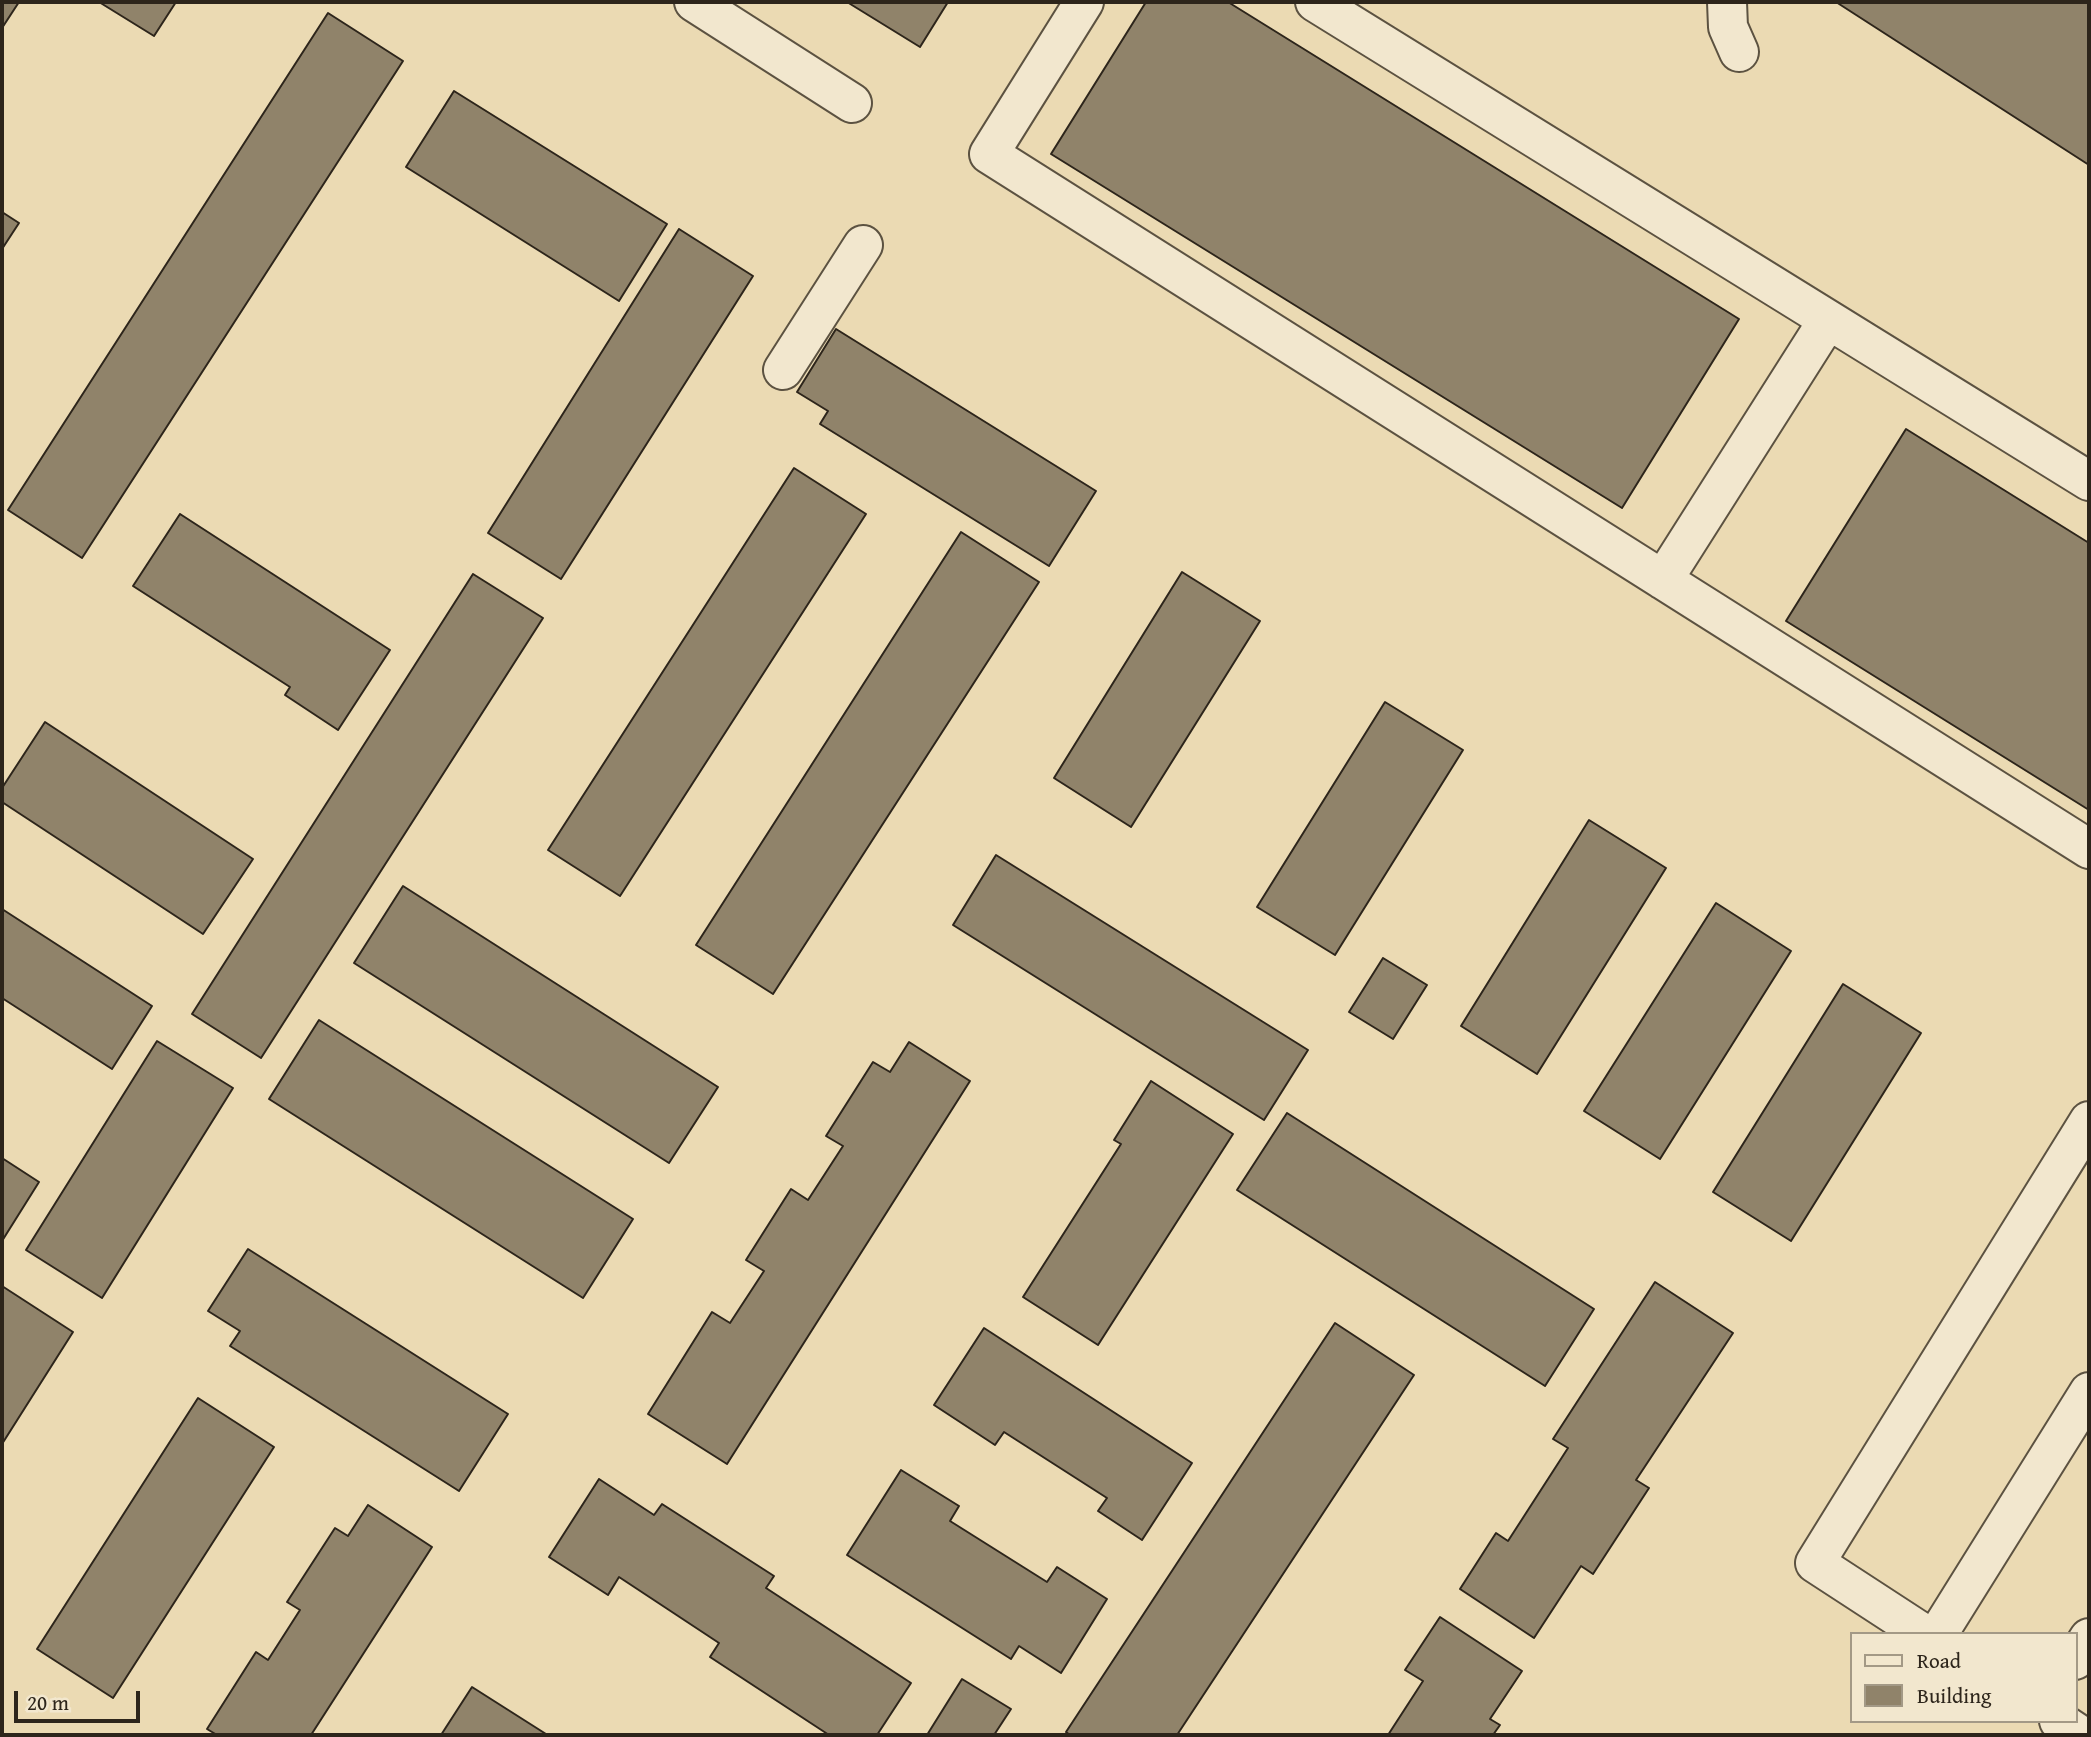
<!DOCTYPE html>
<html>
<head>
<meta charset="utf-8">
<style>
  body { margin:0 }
  #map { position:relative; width:2091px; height:1737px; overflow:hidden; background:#ebdab3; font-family:"Gentium Book Plus",serif }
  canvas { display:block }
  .frame { position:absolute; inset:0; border:4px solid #2d251b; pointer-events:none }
  .legend { position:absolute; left:1850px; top:1632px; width:228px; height:91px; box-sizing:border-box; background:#f2e7ce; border:2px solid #a39986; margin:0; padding:9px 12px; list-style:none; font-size:21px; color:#2d251b }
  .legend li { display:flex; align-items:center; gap:14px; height:35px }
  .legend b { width:35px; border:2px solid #a39986 }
  .scale { position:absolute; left:14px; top:1691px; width:126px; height:32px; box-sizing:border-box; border:4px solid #2d251b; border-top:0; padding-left:9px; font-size:21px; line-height:24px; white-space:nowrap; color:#2d251b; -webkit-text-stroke:5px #f2e7ce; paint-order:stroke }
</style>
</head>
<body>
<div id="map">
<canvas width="2091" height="1737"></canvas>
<div class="frame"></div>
<ul class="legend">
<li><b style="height:9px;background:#f2e7ce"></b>Road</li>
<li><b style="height:19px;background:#90836a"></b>Building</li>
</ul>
<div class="scale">20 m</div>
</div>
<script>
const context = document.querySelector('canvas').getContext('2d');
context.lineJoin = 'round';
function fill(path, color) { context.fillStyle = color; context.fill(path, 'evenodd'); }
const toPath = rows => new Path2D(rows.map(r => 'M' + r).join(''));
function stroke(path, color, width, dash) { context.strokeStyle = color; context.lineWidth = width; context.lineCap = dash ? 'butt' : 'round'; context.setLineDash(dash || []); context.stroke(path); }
const building = toPath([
  [2,2,19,2,2,28,2,2],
  [99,2,176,2,154,36,99,2],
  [847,2,948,2,920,47,847,2],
  [1146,2,1228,2,1739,319,1622,508,1051,154,1146,2],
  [1836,2,2089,2,2089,165,1836,2],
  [328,13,403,61,82,558,8,510,328,13],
  [454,91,667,224,619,301,406,167,454,91],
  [2,212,19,223,2,249,2,212],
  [679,229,753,276,561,579,488,533,679,229],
  [836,329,1096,491,1049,566,820,424,828,411,797,392,836,329],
  [1906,429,2089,543,2089,810,1786,621,1906,429],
  [794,468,866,514,620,896,548,850,794,468],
  [180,514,390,650,338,730,285,695,290,687,133,586,180,514],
  [961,532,1039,582,773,994,696,945,961,532],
  [1182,572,1260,621,1131,827,1054,778,1182,572],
  [473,574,543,618,261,1058,192,1014,473,574],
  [1385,702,1463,750,1335,955,1257,907,1385,702],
  [45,722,253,859,203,934,2,802,2,788,45,722],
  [1589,820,1666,868,1537,1074,1461,1026,1589,820],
  [996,855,1308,1050,1264,1120,953,925,996,855],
  [403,886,718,1087,669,1163,354,963,403,886],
  [1716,903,1791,951,1660,1159,1584,1111,1716,903],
  [2,909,152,1006,112,1069,2,998,2,909],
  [1383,958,1427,985,1393,1039,1349,1012,1383,958],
  [1843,984,1921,1033,1791,1241,1713,1192,1843,984],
  [319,1020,633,1219,583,1298,269,1099,319,1020],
  [157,1041,233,1088,102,1298,26,1250,157,1041],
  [909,1042,970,1081,727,1464,648,1414,712,1312,730,1323,764,1271,746,1260,791,1189,808,1200,843,1146,826,1136,873,1062,890,1072,909,1042],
  [1151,1081,1233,1134,1098,1345,1023,1297,1121,1144,1114,1140,1151,1081],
  [1287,1113,1594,1309,1545,1386,1237,1190,1287,1113],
  [2,1158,39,1182,2,1241,2,1158],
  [248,1249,508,1414,459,1491,230,1346,240,1331,208,1311,248,1249],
  [1655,1282,1733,1333,1636,1480,1649,1488,1593,1574,1581,1566,1534,1638,1460,1589,1496,1533,1508,1541,1568,1448,1553,1439,1655,1282],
  [2,1286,73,1332,2,1444,2,1286],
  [1335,1323,1414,1375,1177,1735,1070,1735,1066,1732,1335,1323],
  [984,1328,1192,1463,1142,1540,1098,1511,1107,1498,1004,1432,995,1445,934,1405,984,1328],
  [198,1398,274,1447,113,1698,37,1649,198,1398],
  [901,1470,959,1506,950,1521,1047,1582,1057,1567,1107,1599,1061,1673,1019,1646,1011,1659,847,1555,901,1470],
  [599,1479,654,1515,662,1504,774,1576,766,1588,911,1683,877,1735,829,1735,710,1657,719,1643,619,1577,608,1595,549,1557,599,1479],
  [368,1505,432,1547,311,1735,217,1735,207,1729,256,1652,268,1660,300,1610,287,1602,335,1528,348,1536,368,1505],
  [1440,1617,1522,1671,1490,1719,1500,1725,1493,1735,1388,1735,1423,1681,1405,1670,1440,1617],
  [962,1679,1011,1709,994,1735,927,1735,962,1679],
  [472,1687,546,1734,545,1735,441,1735,472,1687]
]);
fill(building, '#90836a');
stroke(building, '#2d251b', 2);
const minor = toPath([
  [694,2,852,103],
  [1084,2,989,154,2089,849],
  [1315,2,2089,481],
  [1727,2,1728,27,1739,52],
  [783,370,863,245],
  [1663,580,1828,320],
  [1924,1634,1815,1563,2089,1121],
  [1938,1634,2089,1392],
  [2075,1660,2089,1638],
  [2059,1721,2080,1735]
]);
stroke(minor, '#5c5241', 42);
stroke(minor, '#f2e7ce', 38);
</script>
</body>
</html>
